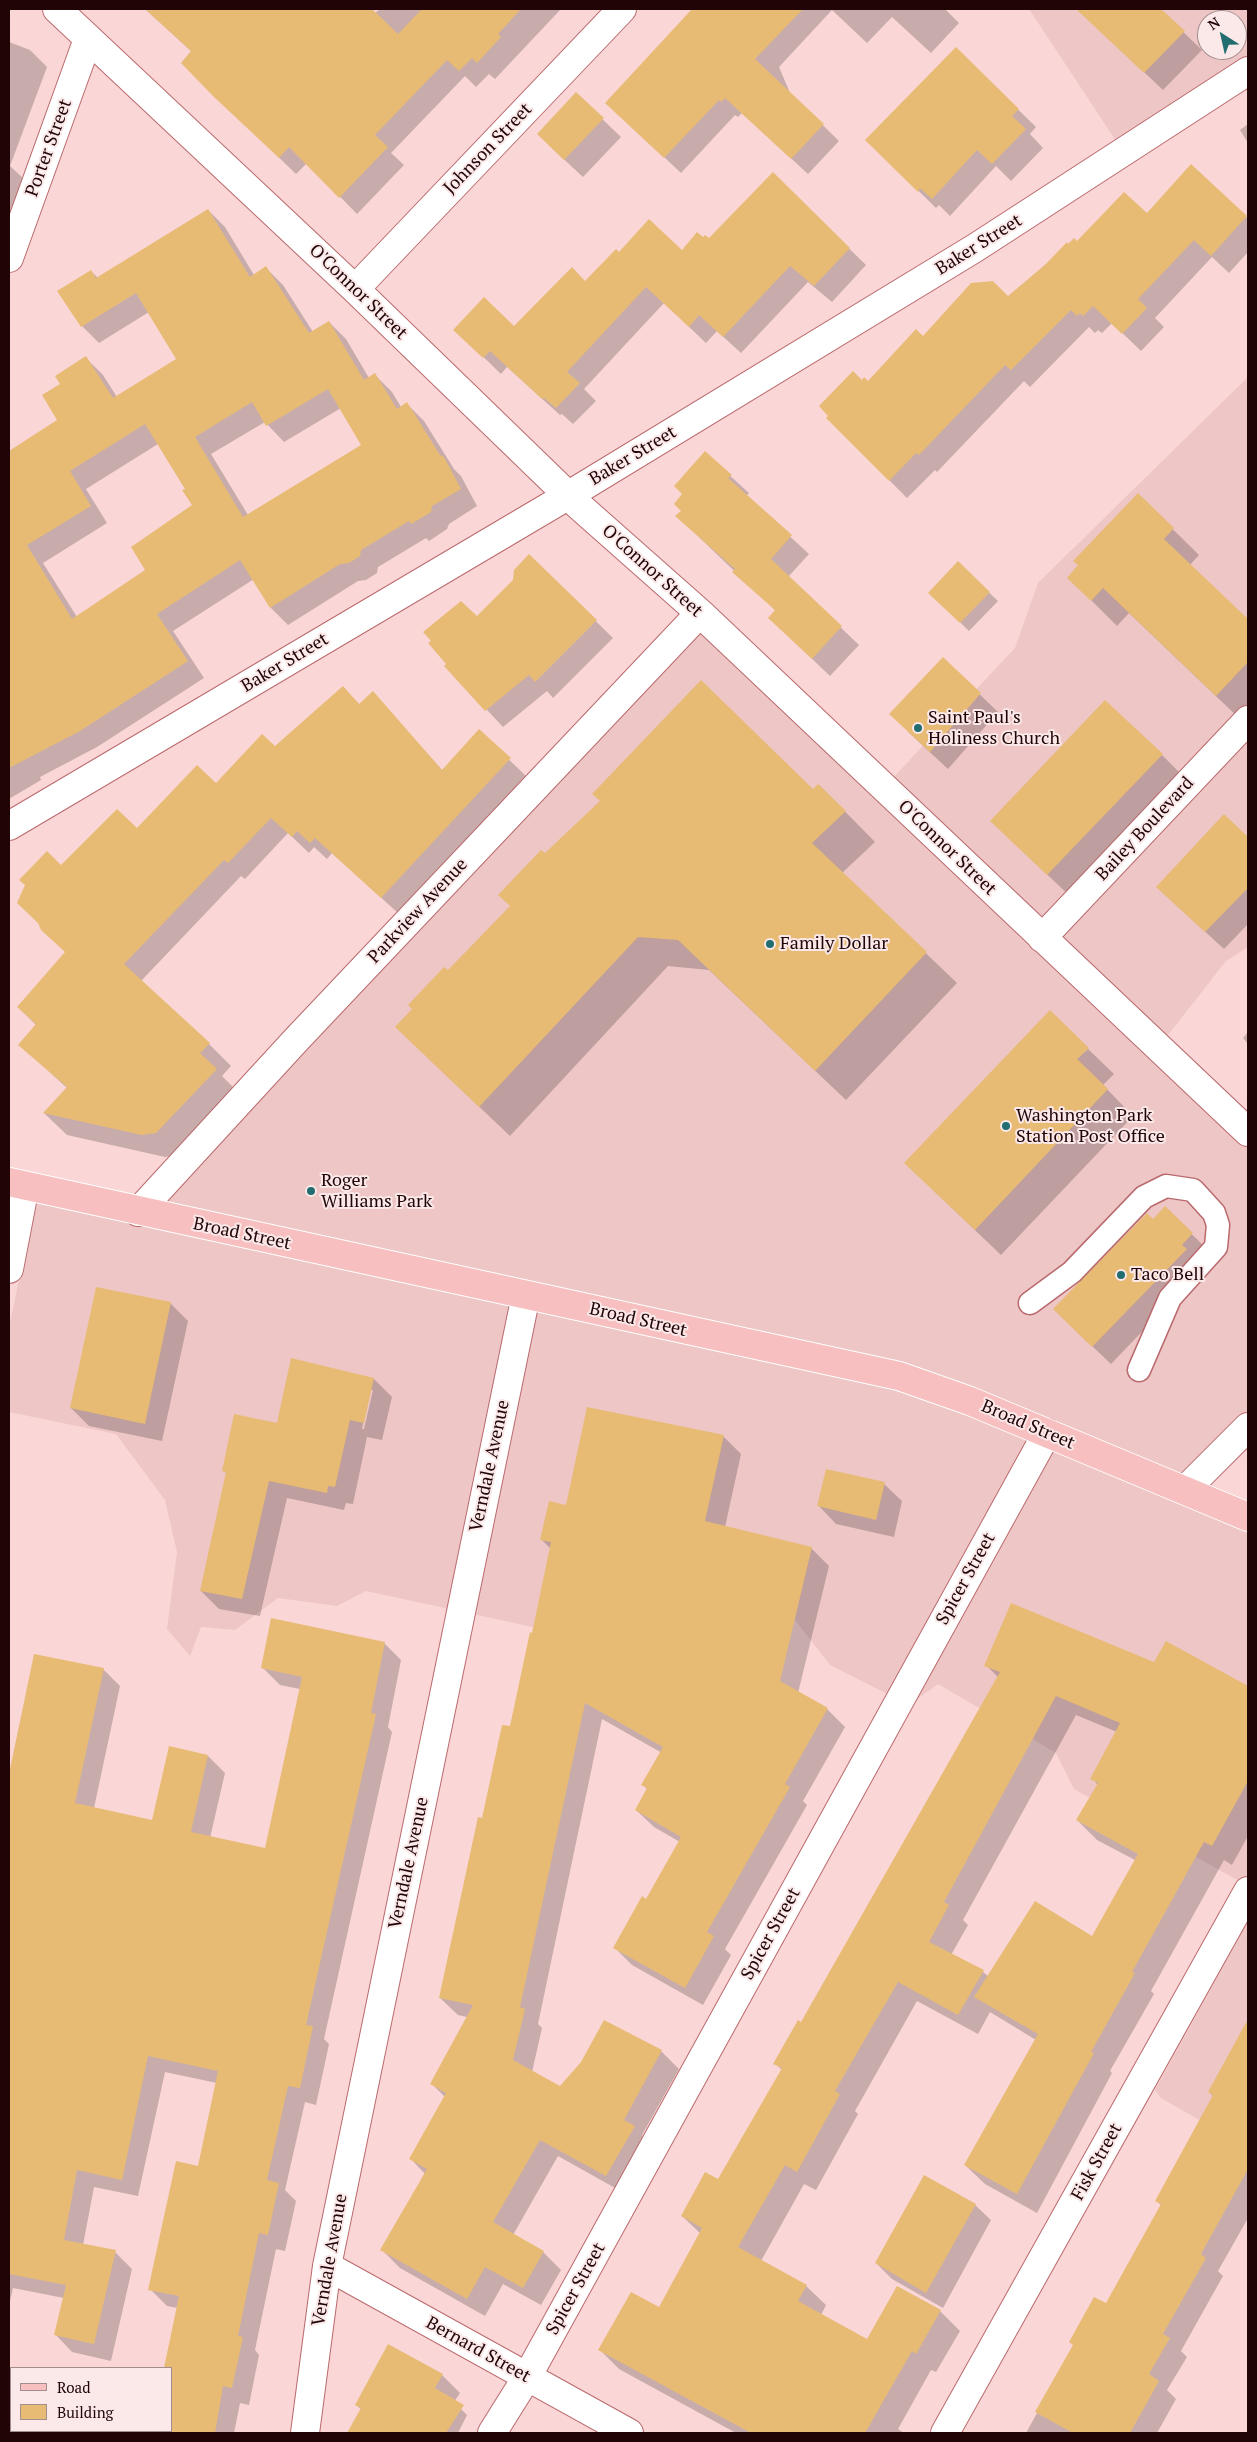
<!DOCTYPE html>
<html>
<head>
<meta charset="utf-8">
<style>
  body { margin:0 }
  #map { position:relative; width:1257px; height:2442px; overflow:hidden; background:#fad6d6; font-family:"PT Serif",serif }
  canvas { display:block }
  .frame { position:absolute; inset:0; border:10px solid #200406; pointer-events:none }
  .legend { position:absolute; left:10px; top:2367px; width:162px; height:65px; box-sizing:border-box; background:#fbe8e8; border:1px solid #a38d8e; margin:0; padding:6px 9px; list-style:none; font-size:15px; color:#200406 }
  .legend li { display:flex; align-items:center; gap:10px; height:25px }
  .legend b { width:25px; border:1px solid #a38d8e }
  .north { position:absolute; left:1197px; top:10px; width:50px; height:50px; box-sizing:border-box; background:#fbe8e8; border:1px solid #a38d8e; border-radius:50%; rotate:325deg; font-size:14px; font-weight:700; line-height:20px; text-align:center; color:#200406 }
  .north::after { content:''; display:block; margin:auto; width:18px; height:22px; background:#216d6f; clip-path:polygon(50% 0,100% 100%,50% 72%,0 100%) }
</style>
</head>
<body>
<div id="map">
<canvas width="1257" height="2442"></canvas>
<div class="frame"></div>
<ul class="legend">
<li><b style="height:6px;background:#f7bfc0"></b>Road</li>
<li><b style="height:14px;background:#e7bb74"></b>Building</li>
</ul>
<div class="north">N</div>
</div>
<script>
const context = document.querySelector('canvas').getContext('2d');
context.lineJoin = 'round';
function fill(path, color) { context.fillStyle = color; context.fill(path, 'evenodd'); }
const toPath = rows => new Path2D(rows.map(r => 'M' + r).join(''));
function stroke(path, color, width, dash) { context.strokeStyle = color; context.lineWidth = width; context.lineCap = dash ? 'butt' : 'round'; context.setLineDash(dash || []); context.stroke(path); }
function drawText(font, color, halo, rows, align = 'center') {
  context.font = font + ' "PT Serif",serif'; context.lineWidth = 4; context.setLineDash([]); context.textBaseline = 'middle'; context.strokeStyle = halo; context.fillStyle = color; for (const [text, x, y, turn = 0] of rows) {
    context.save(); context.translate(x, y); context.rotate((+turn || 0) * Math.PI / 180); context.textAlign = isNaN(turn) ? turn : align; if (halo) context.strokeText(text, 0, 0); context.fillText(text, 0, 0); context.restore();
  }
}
fill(toPath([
  [1029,9,1248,9,1248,93,1236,77,1120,147],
  [1207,20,1237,20,1237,50,1207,50],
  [1248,377,1248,947,1226,961,1168,1035,1165,1046,1248,1126,1248,1422,1192,1489,1248,1516,1248,1886,1074,1789,1056,1753,938,1684,909,1705,830,1665,778,1598,593,1640,366,1591,337,1606,278,1598,235,1630,201,1627,190,1656,167,1629,177,1552,165,1500,116,1434,9,1412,9,1328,26,1245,39,1197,158,1212,697,623,889,782,1015,648,1038,583],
  [1248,1922,1248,2148,1161,2098,1155,2090]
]), '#eec6c6');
fill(toPath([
  [145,9,251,9,257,15,262,9,368,9,374,14,380,9,561,9,495,79,489,74,476,87,465,76,391,153,404,165,357,214,307,163,296,174,199,80,192,52],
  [695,9,945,9,959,23,931,53,892,17,867,43,832,10,779,67,790,93,839,141,808,174,742,113,738,117,735,115,681,173,607,103],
  [1077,9,1159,9,1202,50,1163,90],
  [9,42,30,50,47,67,10,166,26,181,9,226],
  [956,49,1036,127,1030,134,1043,148,1011,181,996,166,950,216,939,205,936,208,867,140],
  [576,94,621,137,583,177,556,152],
  [1248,124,1248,143,1240,130],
  [1191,166,1248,219,1248,252,1229,273,1212,257,1155,318,1164,327,1141,351,1112,323,1102,333,1098,330,1095,333,1089,327,1030,387,1024,381,937,472,935,470,907,498,827,418,862,381,868,382,923,337,1008,297,1068,245,1147,215],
  [773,174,866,265,832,302,808,282,741,353,717,331,706,343,664,303,584,389,596,401,573,424,562,414,560,415,507,367,501,374,472,346,514,327,585,282,619,254,682,251,703,239,709,240],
  [208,210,225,227,254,275,266,268,283,285,313,332,329,322,346,339,369,378,375,375,392,392,401,407,407,404,424,421,454,469,461,476,477,506,449,524,447,529,429,541,426,538,378,567,377,573,366,580,358,581,288,625,271,608,254,579,173,631,204,678,97,747,40,777,41,780,9,799,9,508,21,500,9,479,9,464,20,457,59,421,61,385,86,358,103,375,117,397,178,359,149,312,99,343,82,326,91,271,98,278],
  [341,408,362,445,248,515,211,454,265,422,284,442],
  [158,444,186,490,193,505,147,570,77,617,43,563,107,523,86,489],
  [705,453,749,493,746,496,809,554,788,577,859,645,830,676,787,635,776,611,677,516,683,511,684,494],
  [1138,495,1199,555,1190,565,1248,621,1248,715,1242,721,1129,613,1117,626,1069,578],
  [529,556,613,638,553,698,547,691,503,727,446,666,477,618,514,580],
  [958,563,998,601,969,631,930,593],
  [943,659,998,712,948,769,908,732],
  [343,688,360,705,373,693,443,771,479,731,526,776,398,913,332,853,327,859,314,847,309,853,288,833,245,879,241,876,122,1001,209,1044,231,1066,222,1076,238,1092,179,1155,165,1157,67,1135,44,1113,67,1088,20,1045,36,1025,18,1007,121,1000,62,867,137,830,216,785,275,748],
  [1162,755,1188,781,1074,900,991,821],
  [819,785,875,842,842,873,957,983,846,1100,709,970,668,966,510,1136,427,1057,448,972,511,907,545,855,813,791],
  [1224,816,1248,838,1248,924,1224,949,1175,904],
  [1248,1032,1248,1044,1243,1038],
  [1088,1049,1114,1074,1103,1085,1133,1116,1001,1255,932,1189],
  [1165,1208,1210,1252,1203,1268,1111,1364,1072,1327],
  [170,1303,188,1321,162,1441,89,1426,71,1408],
  [292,1360,374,1379,392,1397,382,1440,367,1437,353,1504,346,1503,344,1510,287,1498,260,1616,219,1609,201,1591,227,1474,223,1470,277,1425],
  [370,1390,373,1390,364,1429,362,1429],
  [723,1436,741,1454,725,1527,811,1548,829,1566,798,1693,827,1709,845,1727,803,1801,807,1805,725,1949,731,1955,703,2005,632,1965,614,1947,647,1901,680,1842,654,1827,636,1810,648,1790,643,1785,662,1753,602,1719,538,2024,542,2028,532,2072,561,2087,661,2051,679,2069,642,2135,652,2144,624,2193,558,2156,513,2235,543,2252,561,2270,541,2305,503,2284,485,2316,400,2268,382,2250,425,2174,411,2159,445,2097,431,2083,467,2017,458,2015,440,1998,483,1819,511,1728,533,1634,551,1549,542,1540,567,1507],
  [884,1484,902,1501,894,1537,836,1524,819,1506],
  [384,1643,401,1660,388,1727,392,1732,324,2039,329,2044,316,2105,305,2102,285,2190,296,2201,285,2251,276,2249,255,2350,259,2355,249,2405,240,2403,234,2433,123,2433,124,2431,171,2431,171,2368,165,2368,178,2308,167,2306,150,2289,199,2167,217,2083,165,2072,138,2196,94,2187,83,2245,115,2252,132,2269,111,2361,72,2352,56,2335,64,2298,13,2288,9,2306,9,1780,35,1655,103,1669,120,1686,94,1808,153,1821,208,1756,225,1773,210,1838,266,1849,300,1689,280,1685,263,1668],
  [1167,1643,1248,1687,1248,1836,1232,1865,1224,1860,1151,1991,1154,1994,1110,2071,1112,2073,1037,2213,985,2184,965,2165,1036,2040,990,2012,978,2034,917,2001,855,2111,858,2114,816,2190,804,2184,761,2261,806,2286,826,2305,821,2315,867,2341,898,2287,940,2311,960,2331,936,2372,931,2370,898,2429,904,2433,736,2433,619,2369,600,2350,659,2309,701,2234,682,2216,718,2181,782,2070,775,2063,801,2023,999,1678,986,1665,1155,1664],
  [1076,1715,1117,1732,1092,1778,1098,1785,1077,1820,1097,1840,1135,1860,1093,1937,989,1977,983,1972,951,1955,968,1925,963,1920],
  [1238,2039,1248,2045,1248,2218,1218,2271,1223,2276,1181,2351,1187,2357,1167,2390,1176,2399,1157,2433,1026,2433,1074,2346,1107,2305,1162,2206,1156,2201,1214,2097,1209,2092],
  [975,2205,991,2220,943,2308,892,2279,876,2263],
  [442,2375,460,2393,454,2402,467,2415,458,2433,349,2433,362,2410,356,2405]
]), '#0003');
fill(toPath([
  [145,9,372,9,398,34,422,9,521,9,498,34,501,37,477,63,472,58,459,71,447,60,375,135,388,147,339,198,289,147,279,158,213,96,181,63,191,51],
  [692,9,803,9,755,59,824,124,791,159,725,98,721,102,719,100,664,158,605,103],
  [1076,9,1161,9,1185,31,1144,73],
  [956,47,1019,109,1012,116,1026,129,992,164,977,150,932,199,920,188,918,192,865,140],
  [576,92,604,118,564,160,537,134],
  [1191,164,1247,216,1211,256,1194,240,1138,299,1147,308,1122,334,1093,306,1083,316,1080,313,1077,316,1071,310,1011,370,1005,365,919,455,916,453,889,481,826,418,828,416,819,406,853,371,862,380,864,377,868,381,916,329,923,336,971,283,993,281,1008,296,1045,265,1067,242,1068,244,1074,238,1077,241,1124,192,1147,213],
  [773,172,850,248,814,286,790,266,723,337,699,315,689,327,646,287,567,372,580,383,556,408,544,398,542,399,490,351,483,358,453,330,484,297,514,326,572,267,585,281,616,249,619,252,649,219,682,250,697,232,703,237,705,235,709,238],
  [208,209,250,277,266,266,309,333,329,321,364,380,375,373,397,409,407,402,440,455,444,457,461,489,432,506,431,512,411,524,409,521,361,550,360,556,349,563,340,564,270,608,240,560,157,614,188,661,80,731,9,768,9,451,57,420,42,395,60,384,55,376,86,356,113,398,176,359,136,293,81,327,57,291,91,270,96,278],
  [328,389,361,445,243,517,195,437,252,402,266,426],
  [145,424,185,489,182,490,192,505,131,547,145,570,72,619,27,545,91,506,70,471],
  [705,451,732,475,728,478,792,535,771,559,842,626,812,659,768,618,775,610,732,572,735,569,675,516,681,511,674,504,682,494,674,486],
  [1138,493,1174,528,1164,539,1248,619,1248,662,1216,696,1103,588,1091,601,1067,578,1078,565,1073,561],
  [529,554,597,620,535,682,529,675,485,711,444,666,446,664,428,643,431,641,423,632,461,601,477,616,513,580,514,570],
  [958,561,990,592,960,623,928,593],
  [943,657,981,693,930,752,889,714],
  [701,680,813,789,818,784,846,811,812,843,927,952,815,1071,678,940,638,937,479,1107,395,1027,412,1009,408,1005,444,967,448,970,510,906,498,895,541,850,545,853,600,801,592,794],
  [343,686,359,704,373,691,442,770,479,729,511,758,381,898,315,838,310,843,297,831,292,837,271,818,228,863,224,860,124,964,210,1043,200,1053,217,1069,156,1133,142,1135,43,1113,67,1087,18,1045,36,1024,17,1007,65,952,41,930,38,923,17,903,25,885,19,880,47,851,61,865,117,809,137,828,197,765,216,783,262,734,275,746],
  [1105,700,1163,754,1047,875,990,821],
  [1224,814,1248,837,1248,888,1205,932,1156,887],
  [1050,1010,1089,1048,1077,1059,1108,1089,975,1230,904,1163],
  [1165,1206,1193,1233,1182,1245,1187,1249,1092,1347,1053,1309,1147,1213,1153,1219],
  [96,1287,171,1302,145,1424,70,1408],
  [291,1358,374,1378,364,1423,350,1420,335,1487,328,1486,327,1493,269,1481,242,1599,200,1591,226,1472,222,1471,234,1414,277,1423],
  [587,1407,724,1435,705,1521,812,1547,780,1681,828,1708,785,1784,790,1787,707,1932,714,1936,685,1988,613,1948,642,1896,646,1899,681,1837,635,1810,647,1788,641,1785,663,1747,585,1703,520,2007,525,2009,513,2060,560,2086,581,2062,604,2020,662,2050,624,2120,635,2126,606,2176,540,2140,493,2222,544,2251,523,2288,485,2267,467,2299,380,2250,427,2169,409,2159,446,2093,430,2084,473,2005,439,1998,478,1817,482,1818,502,1725,510,1726,530,1632,532,1633,551,1542,540,1540,549,1501,566,1505],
  [826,1469,885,1482,876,1520,817,1506],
  [1011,1603,1154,1662,1166,1641,1248,1686,1248,1781,1212,1846,1204,1842,1132,1972,1135,1973,1091,2052,1094,2053,1017,2194,964,2165,1038,2034,974,1997,1035,1901,1092,1936,1138,1854,1076,1820,1098,1783,1090,1779,1120,1723,1056,1696,944,1902,949,1905,929,1942,984,1970,958,2015,898,1982,835,2091,840,2094,797,2172,785,2165,738,2247,807,2285,798,2301,867,2339,897,2286,941,2310,916,2354,912,2351,865,2433,751,2433,598,2350,631,2292,659,2307,702,2228,681,2216,705,2172,718,2179,782,2068,773,2064,798,2020,801,2022,1000,1672,984,1666],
  [271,1618,385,1642,371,1713,376,1714,306,2025,313,2026,300,2088,288,2086,267,2180,279,2183,268,2235,259,2233,238,2336,243,2337,232,2388,223,2386,215,2433,150,2433,150,2431,171,2431,171,2368,164,2368,179,2296,148,2290,176,2161,198,2166,218,2071,148,2056,122,2180,77,2170,64,2240,116,2250,94,2344,54,2335,66,2285,9,2274,9,1774,34,1654,104,1668,75,1803,152,1820,169,1746,208,1755,191,1832,265,1848,302,1677,261,1668],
  [1248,2019,1248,2169,1201,2254,1206,2258,1163,2334,1170,2338,1149,2374,1159,2381,1130,2433,1073,2433,1035,2412,1073,2345,1069,2342,1094,2297,1106,2303,1161,2204,1155,2201,1213,2095,1208,2092],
  [924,2175,976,2204,926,2293,875,2263],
  [388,2344,443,2374,435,2388,464,2405,446,2433,347,2433,361,2408,355,2405]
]), '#e7bb74');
const lane = toPath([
  [1030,1303,1072,1272,1144,1197,1166,1186,1193,1190,1214,1213,1218,1225,1216,1247,1170,1298,1139,1370]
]);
const street = toPath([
  [57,9,355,289,578,505,700,613,1248,1132],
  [9,258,88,39],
  [355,289,622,9],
  [9,826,569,495,975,248,1248,71],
  [1042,938,1248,720],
  [138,1212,296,1040,700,613],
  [9,1269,25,1186],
  [1185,1490,1248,1427],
  [327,2266,629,2433],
  [305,2433,327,2266,526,1295],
  [492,2433,527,2377,1047,1433],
  [945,2433,1248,1891]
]);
const primary = toPath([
  [9,1182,899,1376,970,1401,1248,1517]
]);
stroke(lane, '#ba6a6d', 25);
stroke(street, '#ba6a6d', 30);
stroke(primary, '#fff', 30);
stroke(lane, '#fff', 22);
stroke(street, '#fff', 28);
stroke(primary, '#f7bfc0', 28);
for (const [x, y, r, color] of [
  [918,728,5,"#216d6f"],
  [770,944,5,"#216d6f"],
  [1006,1126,5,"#216d6f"],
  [311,1191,5,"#216d6f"],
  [1121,1275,5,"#216d6f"]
]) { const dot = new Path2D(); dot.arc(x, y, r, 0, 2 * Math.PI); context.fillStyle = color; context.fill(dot); stroke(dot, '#fbe8e8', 2); }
drawText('18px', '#200406', '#fbe8e8', [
  ["Porter Street",49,148,-70],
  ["Johnson Street",488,149,-46],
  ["Baker Street",979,245,-32],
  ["O'Connor Street",358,292,44],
  ["Baker Street",633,456,-31],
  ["O'Connor Street",652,571,42],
  ["Baker Street",285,663,-31],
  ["Bailey Boulevard",1145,829,-47],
  ["O'Connor Street",947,848,44],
  ["Parkview Avenue",418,911,-47],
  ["Broad Street",242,1234,12],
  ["Broad Street",638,1320,13],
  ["Broad Street",1028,1425,23],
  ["Verndale Avenue",490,1466,-78],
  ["Spicer Street",966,1579,-61],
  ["Verndale Avenue",409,1863,-78],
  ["Spicer Street",771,1934,-61],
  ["Fisk Street",1097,2162,-61],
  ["Verndale Avenue",330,2260,-80],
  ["Spicer Street",576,2289,-61],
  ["Bernard Street",478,2350,29]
]);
drawText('18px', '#200406', '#fbe8e8', [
  ["Saint Paul's",928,718],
  ["Holiness Church",928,739],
  ["Family Dollar",780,944],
  ["Washington Park",1016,1116],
  ["Station Post Office",1016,1137],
  ["Roger",321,1181],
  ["Williams Park",321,1202],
  ["Taco Bell",1131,1275]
], 'left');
</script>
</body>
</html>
